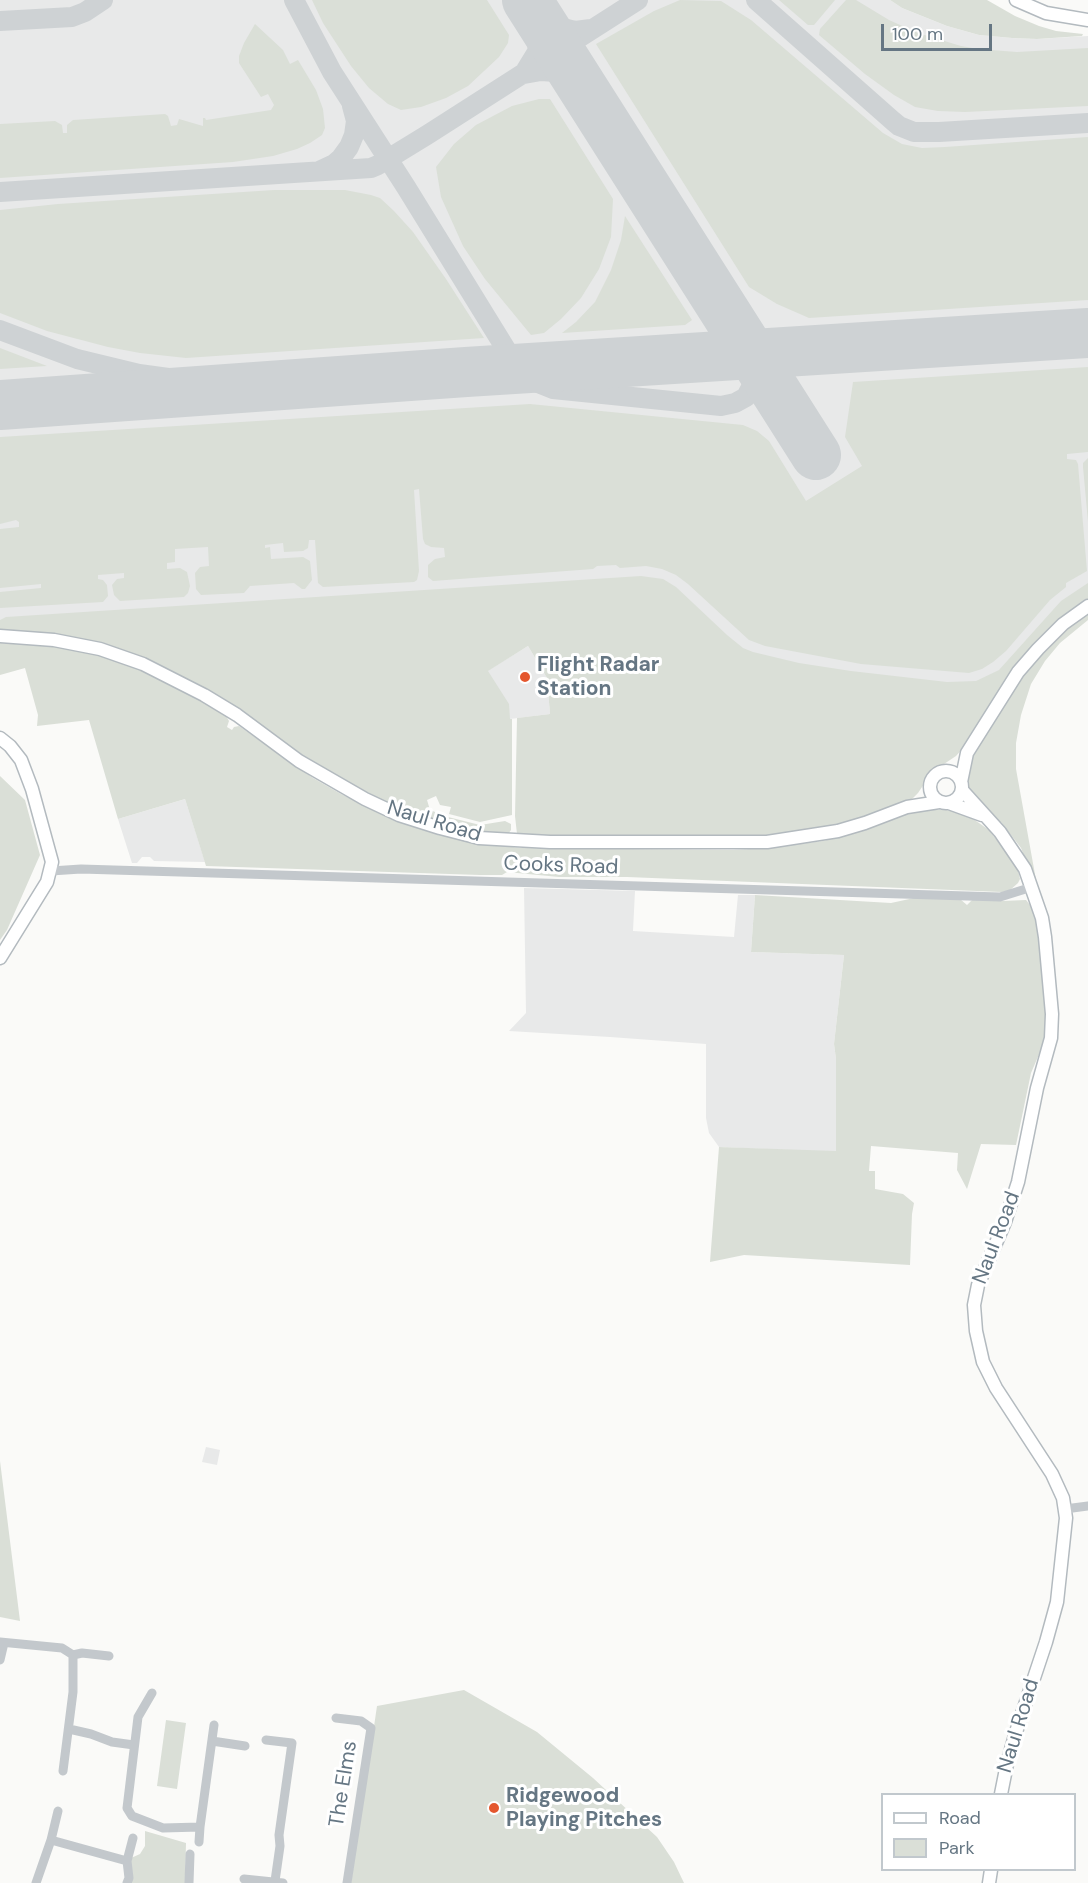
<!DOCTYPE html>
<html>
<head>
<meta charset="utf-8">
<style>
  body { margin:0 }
  #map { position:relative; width:1088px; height:1883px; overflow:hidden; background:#fafaf8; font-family:"DM Sans",sans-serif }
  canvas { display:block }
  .legend { position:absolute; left:881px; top:1793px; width:195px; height:78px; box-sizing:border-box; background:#fff; border:2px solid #c1c8cd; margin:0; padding:8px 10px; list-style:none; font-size:18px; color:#657683 }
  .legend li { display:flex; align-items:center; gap:12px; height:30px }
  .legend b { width:30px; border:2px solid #c1c8cd }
  .scale { position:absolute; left:881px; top:24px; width:111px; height:27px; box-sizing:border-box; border:3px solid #657683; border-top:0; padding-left:8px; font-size:18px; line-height:21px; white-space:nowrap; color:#657683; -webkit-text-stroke:4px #fff; paint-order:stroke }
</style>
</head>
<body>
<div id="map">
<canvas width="1088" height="1883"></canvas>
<ul class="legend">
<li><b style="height:8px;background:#fff"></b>Road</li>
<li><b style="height:16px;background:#dadfd7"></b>Park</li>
</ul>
<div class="scale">100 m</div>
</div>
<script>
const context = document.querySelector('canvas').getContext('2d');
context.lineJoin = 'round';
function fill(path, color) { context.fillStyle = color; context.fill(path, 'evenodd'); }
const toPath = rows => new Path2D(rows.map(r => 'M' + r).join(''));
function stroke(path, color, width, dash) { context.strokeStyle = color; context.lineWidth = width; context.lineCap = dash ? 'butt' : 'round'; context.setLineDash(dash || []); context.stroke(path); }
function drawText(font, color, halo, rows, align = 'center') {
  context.font = font + ' "DM Sans",sans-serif'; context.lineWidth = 6; context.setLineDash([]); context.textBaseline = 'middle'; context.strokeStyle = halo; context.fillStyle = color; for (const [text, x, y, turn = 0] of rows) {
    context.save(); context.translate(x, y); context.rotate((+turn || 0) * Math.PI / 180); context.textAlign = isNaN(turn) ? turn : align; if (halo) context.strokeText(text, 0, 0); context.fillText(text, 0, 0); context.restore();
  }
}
fill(toPath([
  [0,0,890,0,902,8,947,26,979,35,1012,38,1037,39,1088,36,1088,592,982,694,698,647,0,625],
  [528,646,547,678,550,714,510,719,487,671],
  [185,799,205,862,154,861,150,857,142,857,137,863,132,863,118,819],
  [524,888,635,891,633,931,734,937,738,895,755,895,751,952,844,955,834,1044,836,1059,836,1152,719,1147,709,1133,706,1118,706,1044,610,1037,509,1031,526,1013],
  [206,1447,220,1450,217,1465,202,1462]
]), '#e8e9e9');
fill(toPath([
  [312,0,487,0,509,35,508,43,499,57,468,86,446,98,421,107,401,110,388,104,369,88,351,66,323,23],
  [680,0,721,1,751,20,883,133,902,144,922,148,945,147,1088,137,1088,300,809,318,777,304,749,287,596,44,654,11],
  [779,0,835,0,814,25,808,25],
  [846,0,856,0,889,20,918,33,961,46,978,49,1017,52,1088,48,1088,106,965,112,938,111,915,107,894,95,865,74,819,35,820,29],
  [890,0,987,0,1015,16,1039,26,1056,31,1083,34,1082,36,1037,39,1012,38,979,35,947,26,902,8],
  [255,24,283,50,290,64,298,60,316,90,323,109,325,128,322,135,310,143,297,149,273,156,233,162,0,178,0,124,55,121,62,125,63,133,67,133,67,125,73,120,165,114,168,116,171,126,177,125,179,119,203,126,203,118,205,118,206,120,271,110,274,105,268,94,261,97,239,63,239,56,244,43],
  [539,99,550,99,613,199,611,237,599,269,581,298,561,319,544,333,531,335,485,279,463,246,441,197,436,167,454,144,476,125,512,106],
  [274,190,345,190,371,195,380,198,394,211,413,232,446,279,484,338,186,358,140,353,108,347,47,331,0,313,0,210,58,204],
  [625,216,692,320,685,325,562,333,576,322,595,302,611,270,621,240],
  [0,348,47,366,0,369],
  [1088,367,1088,452,1067,454,1067,459,1076,460,1078,464,1087,571,1066,583,1066,587,1050,600,1006,651,993,662,982,669,969,673,861,664,765,646,749,640,688,584,676,575,662,569,646,566,620,568,616,565,597,566,593,569,433,581,428,577,428,565,435,559,445,557,444,548,431,547,425,544,423,539,419,489,414,490,419,571,417,580,414,582,323,587,318,583,315,540,309,540,308,548,303,551,284,552,283,543,265,545,265,548,270,547,271,559,303,557,310,561,312,580,305,589,302,589,294,583,250,586,244,593,201,595,196,589,195,573,200,567,209,566,208,547,175,549,175,562,167,563,167,569,180,568,187,572,190,586,188,593,184,597,120,601,114,595,112,585,117,579,124,578,124,573,98,575,98,579,103,580,107,585,108,596,103,602,0,608,0,592,41,588,41,584,0,588,0,529,19,527,19,522,16,520,0,524,0,437,530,404,743,425,757,431,769,441,806,501,862,466,845,437,853,382],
  [1088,458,1088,522,1083,467,1083,463],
  [641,576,663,579,676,587,727,635,743,648,753,652,799,663,851,671,947,682,976,681,999,670,1061,601,1088,583,1088,601,1070,613,965,746,956,756,932,772,918,793,913,798,905,803,867,819,790,836,544,839,517,834,515,816,517,718,550,714,547,678,528,646,488,671,509,704,510,719,512,719,512,815,480,822,449,814,451,807,440,805,436,796,427,800,430,810,448,817,480,825,505,821,511,824,511,830,508,834,484,834,433,823,377,800,317,766,265,730,154,664,0,630,0,620,6,617],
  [1088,613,1088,620,1060,643,1045,661,1031,684,1021,715,1016,743,1016,769,1038,891,1021,848,1001,822,995,822,969,790,966,784,968,761,1004,702,1031,664,1070,626],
  [0,643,49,645,79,650,117,660,142,670,182,688,225,714,229,721,227,727,232,730,234,727,239,726,313,778,341,794,382,814,441,835,486,844,521,848,733,850,768,848,823,841,871,828,909,812,927,810,946,810,966,814,989,830,1017,866,1020,879,1018,883,1009,891,1002,892,627,877,559,877,507,872,502,875,480,875,206,866,185,799,118,819,89,720,37,726,38,715,25,668,0,675],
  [0,776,25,800,40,855,7,930,0,940],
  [755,895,891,903,914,898,960,899,967,905,973,899,1002,901,1026,900,1036,912,1042,955,1046,1006,1046,1038,1031,1073,1016,1145,981,1144,967,1189,957,1170,958,1153,871,1146,869,1171,875,1171,875,1189,903,1194,914,1203,912,1214,910,1265,744,1255,710,1262,719,1147,836,1151,836,1059,834,1044,844,955,751,952],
  [0,1461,20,1621,0,1617],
  [464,1690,537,1732,593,1778,657,1837,674,1862,684,1883,351,1883,377,1706],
  [166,1720,186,1723,177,1789,157,1786],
  [145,1831,186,1843,185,1883,131,1883,131,1858,140,1854,145,1846]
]), '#dadfd7');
stroke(toPath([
  [294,0,332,72,406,187,512,359,533,381,553,389,721,406,735,403,746,397,756,378,755,359],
  [756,0,893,121,899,126,914,132,939,132,1088,123],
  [533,7,541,16,555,26,575,31,591,29],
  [0,21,72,17,85,12,103,0],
  [526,70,537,52,539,35,536,19,527,0],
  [524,74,541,71,556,72,572,80,591,101],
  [319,171,334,164,341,158,349,147,354,135,356,121,352,106],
  [0,192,371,168,378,165,427,135,638,0],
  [0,330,77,359,139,374,205,383,283,385]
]), '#ced2d4', 20);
stroke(toPath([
  [527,0,816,455],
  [0,405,466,372,1088,333]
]), '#ced2d4', 50);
const secondary = toPath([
  [1016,0,1046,13,1088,20],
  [0,636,54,640,100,649,143,664,204,695,237,715,299,761,365,799,399,815,440,828,479,838,550,842,767,842,838,831,865,823,907,807,939,802],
  [0,738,10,746,21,760,32,789,52,862,47,882,0,958],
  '930 787a16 16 0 1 1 32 0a16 16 0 1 1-32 0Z',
  [961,782,967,753,1018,672,1038,649,1063,624,1088,606],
  [962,790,1000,832,1025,869,1042,918,1045,937,1052,1014,1051,1038,1037,1088,1018,1182,1005,1222,978,1285,974,1305,976,1331,983,1362,996,1388,1052,1474,1063,1498,1066,1518,1057,1602,1046,1642,1016,1732,1007,1764,1001,1794],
  [949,803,982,815],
  [989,1883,991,1870]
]);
stroke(secondary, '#b3babf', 15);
stroke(toPath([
  [51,871,81,869,1000,897,1032,887],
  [1065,1509,1088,1506],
  [0,1642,62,1648,73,1655,73,1692,63,1771],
  [73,1655,82,1653,109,1656],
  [0,1660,4,1643],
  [152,1693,138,1717,127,1808,132,1816,163,1828,200,1827,214,1725],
  [336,1718,361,1721,371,1728,347,1883],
  [69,1729,91,1734,112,1742,134,1745],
  [266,1740,292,1743,279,1835,280,1846,275,1881],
  [212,1741,245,1746],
  [51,1840,58,1811],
  [199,1842,200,1827],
  [127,1861,133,1838],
  [244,1879,283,1883],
  [36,1883,51,1840,127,1861,129,1878,127,1883],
  [189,1883,190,1854]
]), '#c3c8cc', 9);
stroke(secondary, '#fff', 12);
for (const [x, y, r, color] of [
  [525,677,6,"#e4572e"],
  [494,1808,6,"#e4572e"]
]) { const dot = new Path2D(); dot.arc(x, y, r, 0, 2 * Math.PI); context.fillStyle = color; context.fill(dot); stroke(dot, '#fff', 2); }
drawText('bold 21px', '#657683', '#fff', [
  ["Flight Radar",537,665],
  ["Station",537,689],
  ["Ridgewood",506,1796],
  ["Playing Pitches",506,1820]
], 'left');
drawText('21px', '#657683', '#fff', [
  ["Naul Road",434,822,17],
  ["Cooks Road",561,866,2],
  ["Naul Road",997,1238,-69],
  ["Naul Road",1019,1726,-73],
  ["The Elms",344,1784,-81]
]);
</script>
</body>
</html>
